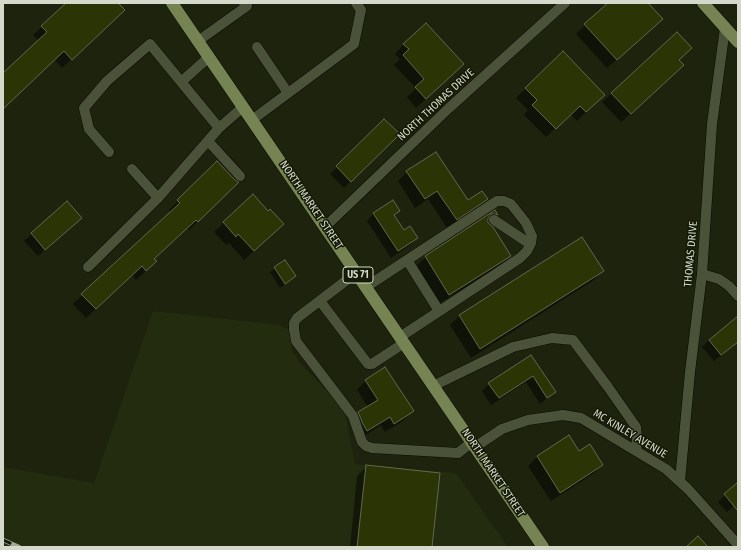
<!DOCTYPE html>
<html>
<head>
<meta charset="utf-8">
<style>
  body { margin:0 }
  #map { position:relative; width:741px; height:550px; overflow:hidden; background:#1d230d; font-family:"Fira Sans Condensed",sans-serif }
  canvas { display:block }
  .frame { position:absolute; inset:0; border:4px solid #d5d9cc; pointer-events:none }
</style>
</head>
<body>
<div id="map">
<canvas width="741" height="550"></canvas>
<div class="frame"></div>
</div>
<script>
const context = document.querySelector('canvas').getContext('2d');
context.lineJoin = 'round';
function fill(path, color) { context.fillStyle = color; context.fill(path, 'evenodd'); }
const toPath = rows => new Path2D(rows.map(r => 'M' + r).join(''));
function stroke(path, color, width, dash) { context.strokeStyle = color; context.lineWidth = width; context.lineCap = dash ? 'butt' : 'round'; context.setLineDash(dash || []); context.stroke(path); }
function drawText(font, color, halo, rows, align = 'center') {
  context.font = font + ' "Fira Sans Condensed",sans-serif'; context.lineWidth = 3; context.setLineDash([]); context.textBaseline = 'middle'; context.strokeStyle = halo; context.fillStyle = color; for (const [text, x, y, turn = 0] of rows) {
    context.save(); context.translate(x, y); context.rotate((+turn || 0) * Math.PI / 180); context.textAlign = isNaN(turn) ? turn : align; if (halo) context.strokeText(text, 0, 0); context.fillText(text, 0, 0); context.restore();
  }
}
fill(toPath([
  [153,311,279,325,292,331,291,349,299,362,344,409,355,464,456,473,508,547,3,547,3,467,94,483]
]), '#242c0f');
fill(toPath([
  [67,3,117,3,115,19,62,68,54,59,3,108,3,75,39,41,33,35],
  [609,3,647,3,652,28,607,68,576,34],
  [404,44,463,64,416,108,407,97,416,88,394,65,400,59,395,54],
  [678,60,674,74,621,122,602,102,612,93],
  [526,88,594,104,577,121,570,114,546,137,524,115,528,110,516,98],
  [384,120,398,134,344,188,330,174],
  [217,162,237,183,189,230,187,228,153,259,146,271,136,280,132,275,86,318,73,304,171,212,169,210],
  [407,172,467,201,486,199,477,208,447,228,428,199,415,208,398,181],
  [253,196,273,233,244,260,229,243,226,245,214,232],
  [392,202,399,211,394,216,404,231,417,238,410,245,391,258,367,221,373,214],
  [67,203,74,225,38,256,24,241],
  [495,211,497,215,488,224,510,256,501,265,440,303,416,266,426,257],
  [582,238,603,270,594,280,471,358,450,325,459,316],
  [285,261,295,276,280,288,270,272],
  [738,323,738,342,714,361,702,347,709,340],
  [531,357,554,392,540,404,526,382,491,405,482,391,489,384],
  [366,380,412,411,403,421,385,432,381,425,358,440,350,422,359,413,368,407,357,390],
  [569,437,579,452,602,465,593,474,551,501,528,466,537,457],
  [367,466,431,547,350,547,357,476],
  [738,483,738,502,727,512,718,502]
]), '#0007');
const building = toPath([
  [66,3,118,3,125,10,72,60,64,51,3,109,3,73,47,32,41,26,66,3],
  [608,3,648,3,663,19,617,60,584,24,608,3],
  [426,23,464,64,426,99,415,87,424,79,403,55,409,49,403,44,426,23],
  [677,32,692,48,679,60,684,65,631,114,611,93,677,32],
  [563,51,605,95,586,112,580,106,556,129,532,105,537,100,525,88,563,51],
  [384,119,400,134,351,182,336,166,384,119],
  [436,152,468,200,482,191,488,199,457,220,437,191,425,199,406,171,436,152],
  [217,161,235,180,239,182,198,222,196,220,154,259,157,261,146,271,142,266,96,309,81,294,180,203,177,200,217,161],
  [253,194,268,211,270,209,284,224,254,251,238,234,236,237,223,222,253,194],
  [393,200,400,211,394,215,404,230,410,226,418,238,398,251,373,213,393,200],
  [67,201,82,218,45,250,31,233,67,201],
  [495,210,498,215,495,214,491,214,488,219,488,223,493,227,511,256,449,295,425,256,495,210],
  [582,237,604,271,480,349,459,315,582,237],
  [285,260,296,276,285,284,274,267,285,260],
  [738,316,738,342,721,355,709,340,738,316],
  [531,355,556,392,547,398,533,376,499,398,488,383,531,355],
  [385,367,414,411,394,424,390,417,367,431,363,424,358,412,378,400,365,380,385,367],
  [569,435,579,451,590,444,603,465,560,493,537,456,569,435],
  [366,465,440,473,432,547,357,547,366,465],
  [738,482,738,511,724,494,738,482],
  [698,536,708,547,686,547,698,536]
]);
fill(building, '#2a3405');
stroke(building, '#616850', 1);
const minor = toPath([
  [198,41,247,6,244,3],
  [257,47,288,93],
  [181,82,209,57],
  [252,120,354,44,361,10,356,3],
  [219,128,243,107],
  [208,141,240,176],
  [132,169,158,198],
  [494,220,530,244],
  [325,227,449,108,565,3],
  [407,260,439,311],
  [88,267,158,198,219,128,150,44,107,81,84,108,89,129,109,152],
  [356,273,297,318,294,323,294,329,296,341,353,416,362,442,366,446,372,448,458,453,472,442],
  [702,274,719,279,729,286,738,296],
  [366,287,497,201,504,201,511,204,526,223,532,236,531,243,527,251,520,258,400,337],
  [320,301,368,364,372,364,404,343],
  [433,386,513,347,552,338,573,340,608,387,636,427,637,438,636,451],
  [475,447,502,429,528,420,563,415,581,418,666,469,688,489,738,545],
  [680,481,690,372,702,274,712,124,725,28]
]);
const major = toPath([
  [172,3,543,547],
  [703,3,738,42]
]);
stroke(minor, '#080c00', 11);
stroke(major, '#080c00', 13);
stroke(minor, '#4b523a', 10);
stroke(major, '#768453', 12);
const rail = toPath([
  [3,540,19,547]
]);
stroke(rail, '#a4a899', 4.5);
stroke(rail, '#141a05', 3, [9]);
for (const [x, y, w] of [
  [358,275,30]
]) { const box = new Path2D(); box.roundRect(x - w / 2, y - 8, w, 16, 3); context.fillStyle = '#141a05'; context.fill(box); stroke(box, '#d5d9cc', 1); }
drawText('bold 10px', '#d5d9cc', null, [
  ["US 71",358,275]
]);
drawText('11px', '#d5d9cc', '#141a05', [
  ["NORTH THOMAS DRIVE",436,105,-43],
  ["NORTH MARKET STREET",311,205,56],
  ["THOMAS DRIVE",691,254,-85],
  ["MC KINLEY AVENUE",630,434,31],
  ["NORTH MARKET STREET",493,473,56]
]);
</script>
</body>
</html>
